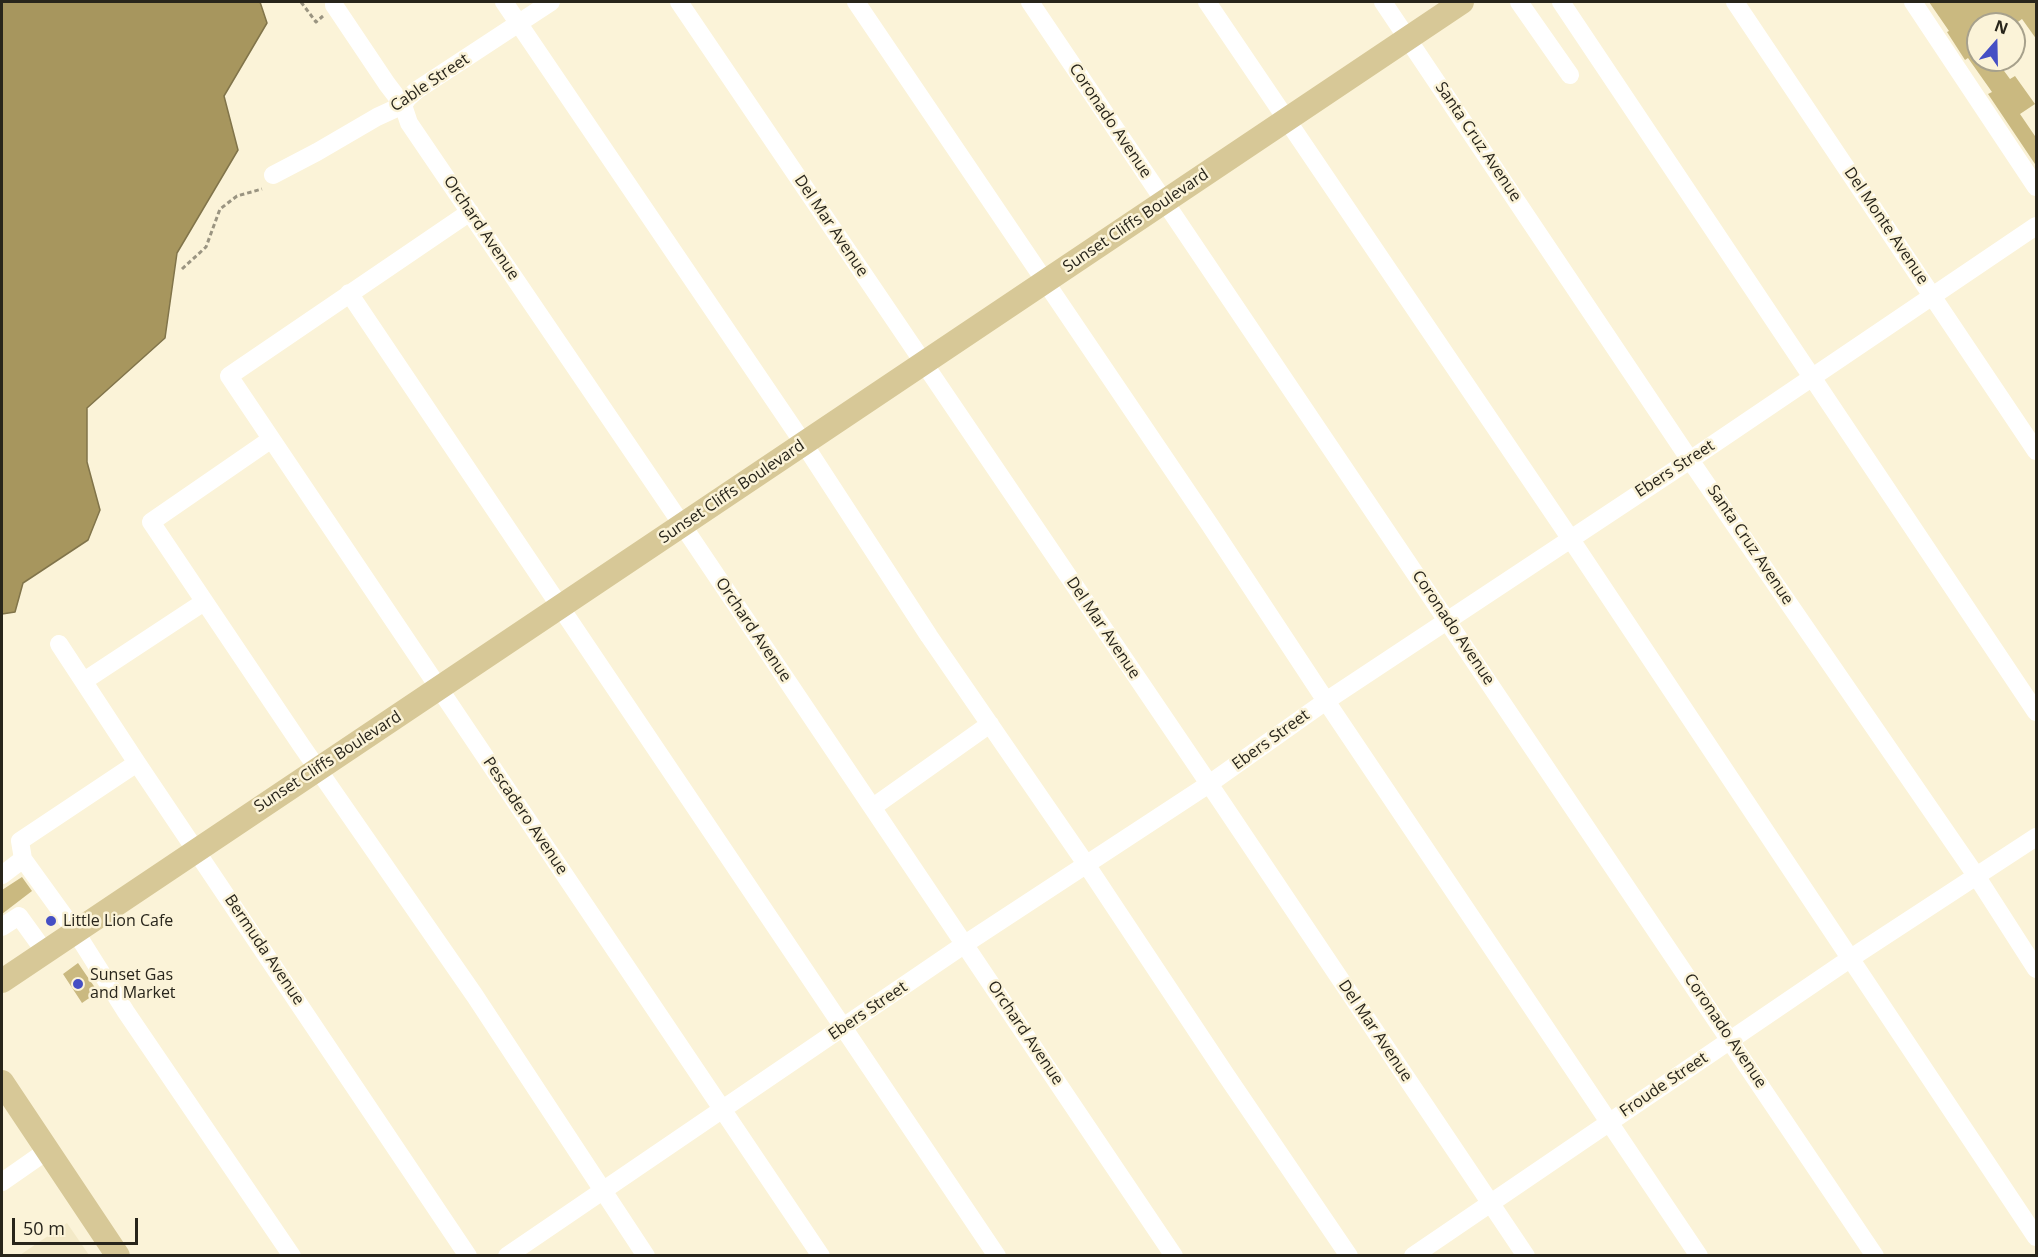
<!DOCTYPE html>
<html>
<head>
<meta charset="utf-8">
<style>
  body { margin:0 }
  #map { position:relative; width:2038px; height:1257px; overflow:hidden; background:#fbf3d8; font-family:"Open Sans",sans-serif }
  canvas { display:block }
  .frame { position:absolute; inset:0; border:3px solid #28251b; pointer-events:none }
  .north { position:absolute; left:1966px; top:12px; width:60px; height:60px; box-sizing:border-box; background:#fbf3d8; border:2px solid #a7a18c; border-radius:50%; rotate:20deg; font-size:16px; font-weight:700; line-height:24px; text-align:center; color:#28251b }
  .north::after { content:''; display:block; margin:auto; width:21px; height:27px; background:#454fc4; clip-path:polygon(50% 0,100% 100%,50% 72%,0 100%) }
  .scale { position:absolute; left:12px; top:1218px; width:126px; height:27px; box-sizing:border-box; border:3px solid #28251b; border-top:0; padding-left:8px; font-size:18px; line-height:21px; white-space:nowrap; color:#28251b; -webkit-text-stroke:4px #fbf3d8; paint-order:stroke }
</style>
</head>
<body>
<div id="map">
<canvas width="2038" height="1257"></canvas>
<div class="frame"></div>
<div class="north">N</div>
<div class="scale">50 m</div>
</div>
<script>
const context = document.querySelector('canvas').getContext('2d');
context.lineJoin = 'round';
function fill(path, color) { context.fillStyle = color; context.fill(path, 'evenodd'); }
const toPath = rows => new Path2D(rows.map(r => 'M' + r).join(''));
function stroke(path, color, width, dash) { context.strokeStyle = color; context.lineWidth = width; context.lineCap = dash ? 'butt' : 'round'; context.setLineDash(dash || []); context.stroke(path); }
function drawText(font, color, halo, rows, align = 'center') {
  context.font = font + ' "Open Sans",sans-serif'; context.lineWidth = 5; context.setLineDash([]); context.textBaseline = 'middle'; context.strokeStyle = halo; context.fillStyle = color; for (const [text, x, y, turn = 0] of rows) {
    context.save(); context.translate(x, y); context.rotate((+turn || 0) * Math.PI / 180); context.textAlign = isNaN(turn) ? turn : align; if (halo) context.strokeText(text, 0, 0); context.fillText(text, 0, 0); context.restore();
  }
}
fill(toPath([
  [67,1223,89,1255,20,1255]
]), '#f3e9c7');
const water = toPath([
  [2,2,260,2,267,23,224,96,238,150,177,253,165,338,87,408,87,462,100,510,88,540,23,583,15,612,2,614,2,2]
]);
fill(water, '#a7965e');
stroke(water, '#81744a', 1.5);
fill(toPath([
  [1929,2,2037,2,2037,40,2022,19,2015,24,1978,24,1978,60,1996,60,2010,79,2015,76,2035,104,2020,114,2037,139,2037,167,1988,94,1992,92,1968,58,1965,60,1947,32,1949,31],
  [22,877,32,891,2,914,2,890],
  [78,963,98,992,82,1003,63,974]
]), '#cab980');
stroke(toPath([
  [301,2,316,22,323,16],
  [182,269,206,247,220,209,237,196,262,189]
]), '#9a9481', 3, [4.5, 3]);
stroke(toPath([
  [504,2,804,444,929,636,1086,864,1226,1075,1349,1256],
  [679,2,1220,800,1526,1256],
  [856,2,1210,525,1326,701,1699,1256],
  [1030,2,1875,1256],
  [1207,2,1570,538,2036,1237],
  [1383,2,1690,460,1977,877,2036,969],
  [1519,2,1570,75],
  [1561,2,2036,712],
  [1735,2,2036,451],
  [1913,2,2036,187],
  [334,5,387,84,403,105,409,123,683,526,1174,1256],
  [273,175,317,152,377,117,403,105,408,98,417,90,551,2],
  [470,212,229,376,821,1256],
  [349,293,997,1256],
  [270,440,151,522,301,745,475,996,646,1256],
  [59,644,137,763,468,1256],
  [84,681,204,602],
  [873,807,990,724],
  [23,859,75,931,126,1012,292,1256],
  [2,875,23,859,20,841,137,763],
  [2,927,19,916,45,952],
  [2,1182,48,1150],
  [507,1256,965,944,1209,784,1326,701,1690,460,2036,226],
  [1413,1256,1851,958,2036,837]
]), '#fff', 18);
stroke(toPath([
  [2,981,1462,2],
  [2,1082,118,1256]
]), '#d7c897', 24);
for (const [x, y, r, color] of [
  [51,921,6,"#454fc4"],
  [78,984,6,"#454fc4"]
]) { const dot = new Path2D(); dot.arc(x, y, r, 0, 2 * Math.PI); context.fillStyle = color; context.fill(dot); stroke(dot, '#fbf3d8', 2); }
drawText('16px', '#28251b', '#fbf3d8', [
  ["Cable Street",430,83,-34],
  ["Coronado Avenue",1110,121,56],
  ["Santa Cruz Avenue",1478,142,56],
  ["Sunset Cliffs Boulevard",1136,221,-34],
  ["Del Mar Avenue",831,226,56],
  ["Del Monte Avenue",1886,226,56],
  ["Orchard Avenue",481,228,56],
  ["Ebers Street",1675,469,-33],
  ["Sunset Cliffs Boulevard",732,492,-34],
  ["Santa Cruz Avenue",1750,545,56],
  ["Del Mar Avenue",1103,628,56],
  ["Coronado Avenue",1453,628,56],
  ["Orchard Avenue",753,630,56],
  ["Ebers Street",1271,740,-36],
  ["Sunset Cliffs Boulevard",328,762,-33],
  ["Pescadero Avenue",525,816,56],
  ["Bermuda Avenue",264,950,56],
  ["Ebers Street",868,1011,-34],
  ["Del Mar Avenue",1375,1031,56],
  ["Coronado Avenue",1725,1031,56],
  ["Orchard Avenue",1025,1033,56],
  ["Froude Street",1664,1085,-34]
]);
drawText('16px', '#28251b', '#fbf3d8', [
  ["Little Lion Cafe",63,921],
  ["Sunset Gas",90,975],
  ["and Market",90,993]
], 'left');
</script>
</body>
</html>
